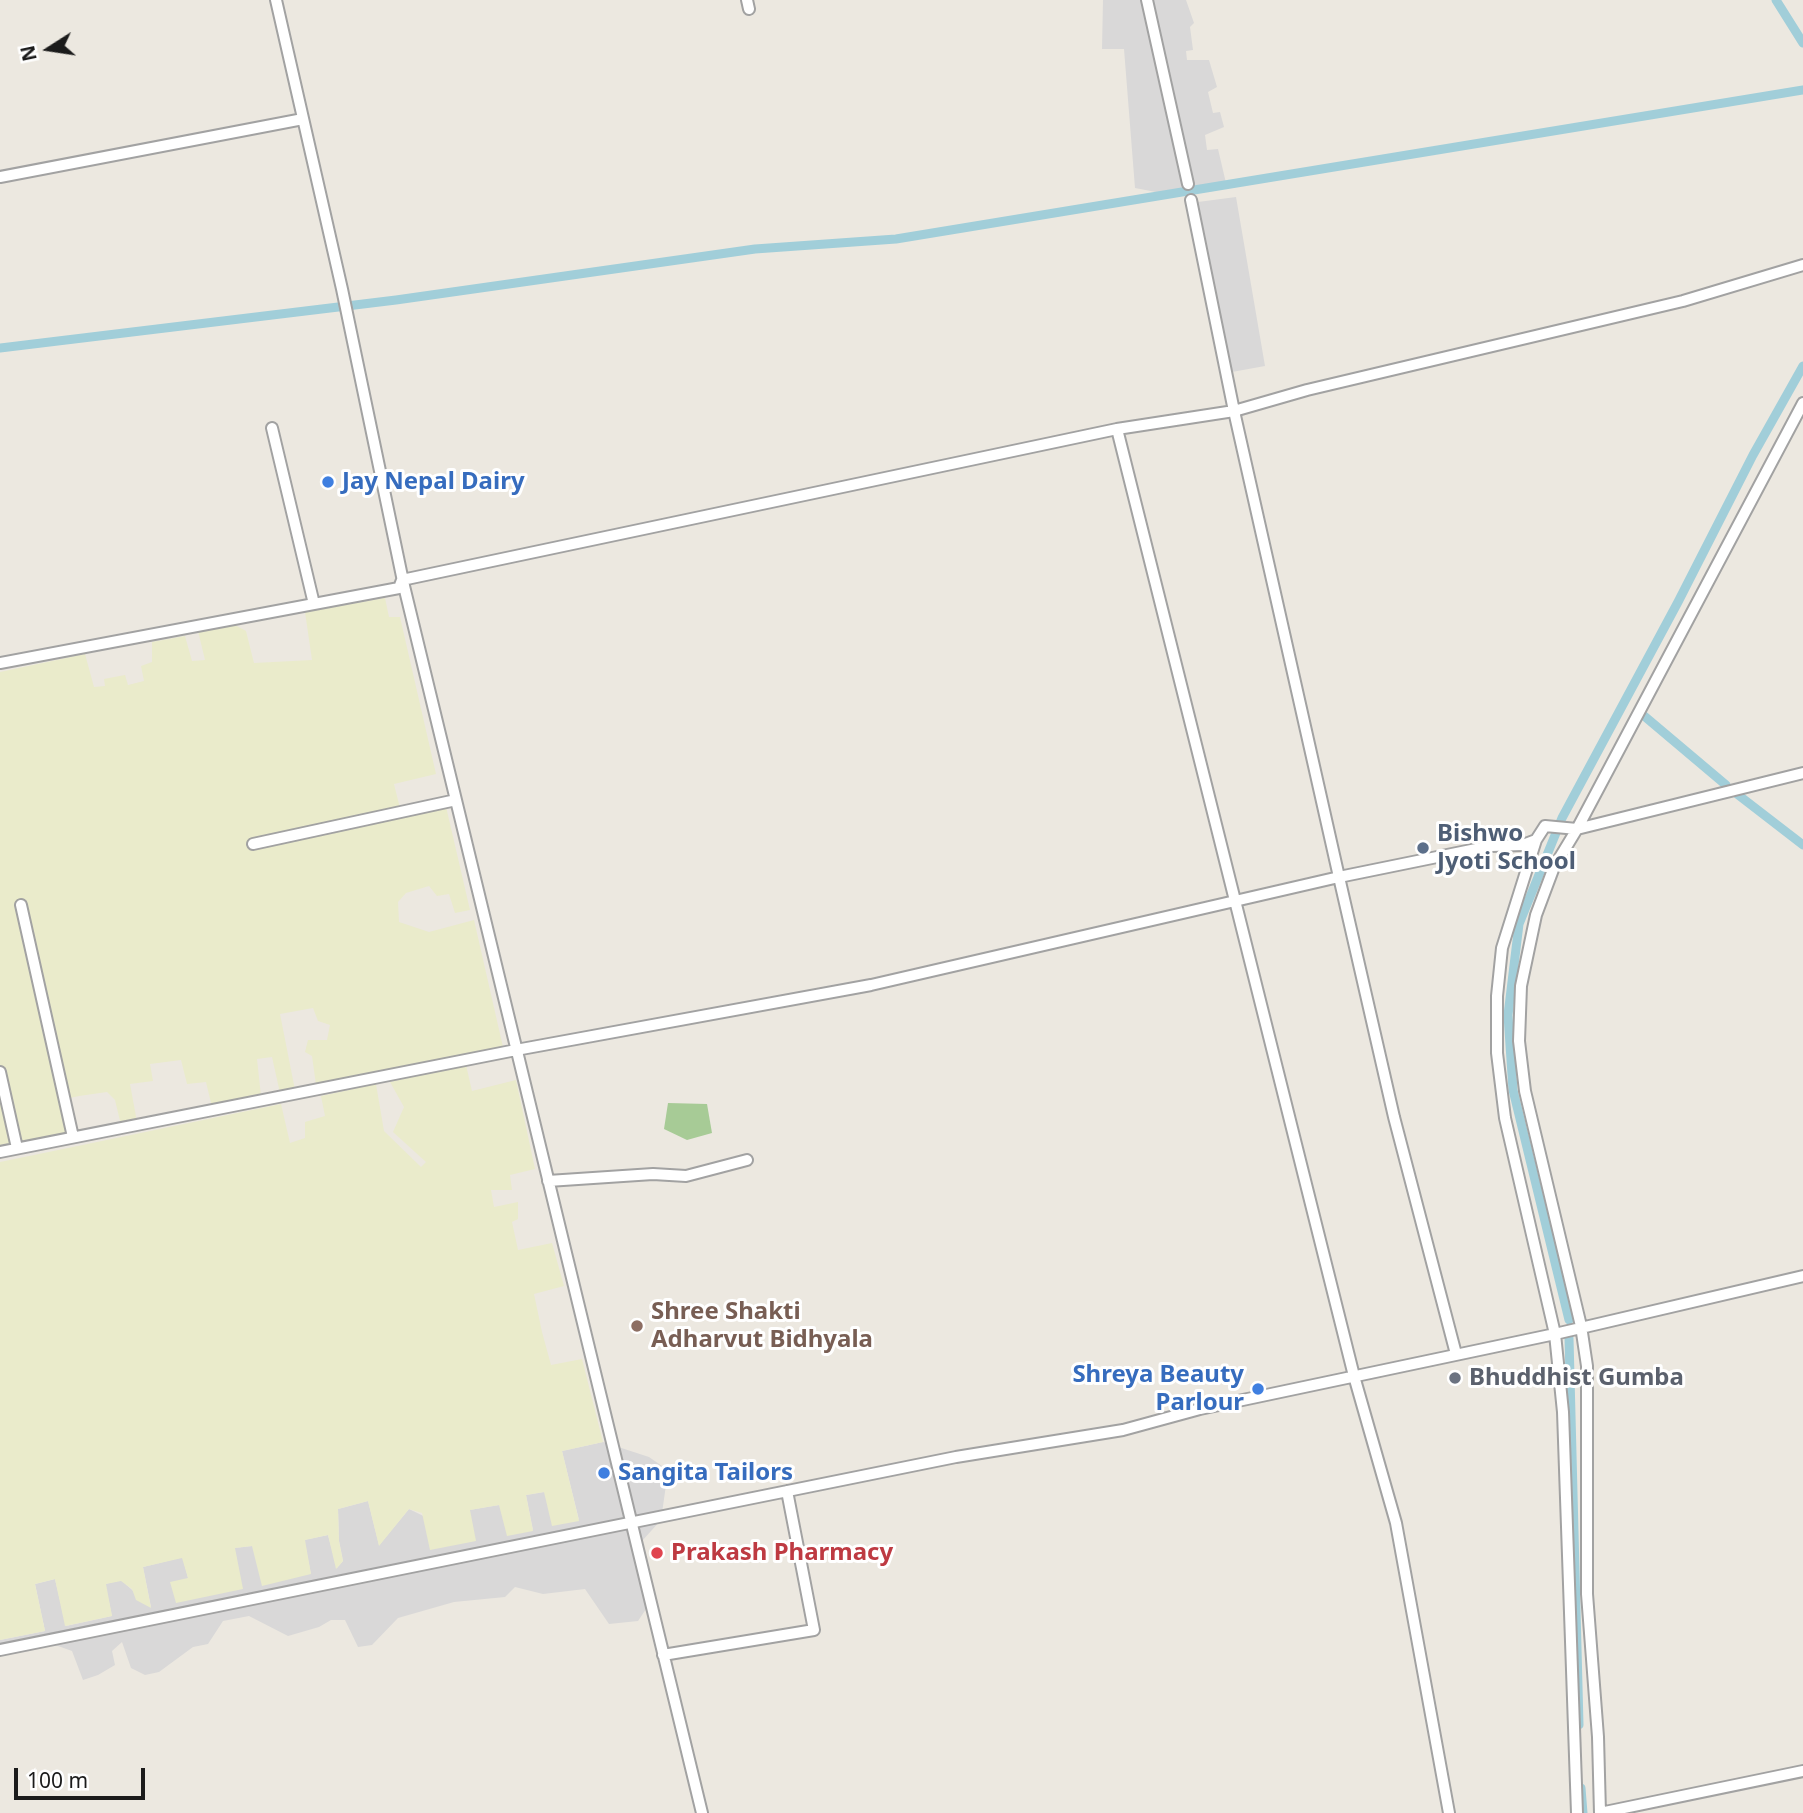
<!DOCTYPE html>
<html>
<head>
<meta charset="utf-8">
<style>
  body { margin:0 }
  #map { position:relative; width:1803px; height:1813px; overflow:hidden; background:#ece8e0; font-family:"Noto Sans",sans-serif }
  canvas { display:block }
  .north { position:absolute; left:14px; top:14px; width:70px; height:70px; -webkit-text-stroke:5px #fff; paint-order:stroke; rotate:258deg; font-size:19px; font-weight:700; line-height:28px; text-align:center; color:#1b1b1b }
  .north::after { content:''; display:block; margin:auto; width:24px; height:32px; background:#1b1b1b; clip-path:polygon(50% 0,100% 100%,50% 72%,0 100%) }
  .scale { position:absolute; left:14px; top:1768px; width:131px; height:32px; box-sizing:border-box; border:4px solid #1b1b1b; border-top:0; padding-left:9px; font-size:21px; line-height:24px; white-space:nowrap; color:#1b1b1b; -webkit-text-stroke:5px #fff; paint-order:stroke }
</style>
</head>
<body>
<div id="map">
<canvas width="1803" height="1813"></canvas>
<div class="north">N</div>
<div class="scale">100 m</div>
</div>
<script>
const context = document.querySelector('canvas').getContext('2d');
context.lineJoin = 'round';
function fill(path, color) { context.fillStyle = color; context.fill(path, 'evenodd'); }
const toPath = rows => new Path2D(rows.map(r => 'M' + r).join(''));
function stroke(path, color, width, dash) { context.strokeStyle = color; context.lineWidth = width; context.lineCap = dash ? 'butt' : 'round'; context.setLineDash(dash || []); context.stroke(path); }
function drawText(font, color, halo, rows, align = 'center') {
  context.font = font + ' "Noto Sans",sans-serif'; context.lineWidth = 6; context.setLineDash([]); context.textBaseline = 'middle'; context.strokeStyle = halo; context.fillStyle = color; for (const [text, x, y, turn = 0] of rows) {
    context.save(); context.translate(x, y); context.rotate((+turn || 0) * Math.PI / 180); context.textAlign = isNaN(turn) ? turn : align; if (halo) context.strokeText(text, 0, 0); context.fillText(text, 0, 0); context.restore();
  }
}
fill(toPath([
  [1103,0,1186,0,1194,23,1190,27,1193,50,1186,51,1187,60,1209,60,1217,87,1208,92,1213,113,1220,112,1224,127,1205,135,1207,150,1218,149,1226,183,1161,193,1135,188,1124,49,1102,49],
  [1236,197,1265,366,1232,372,1198,202],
  [603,1442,649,1457,662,1466,667,1478,661,1520,642,1541,639,1554,646,1609,638,1621,609,1624,585,1589,543,1594,515,1587,505,1597,454,1602,398,1618,372,1645,358,1647,345,1620,331,1620,319,1627,288,1636,249,1616,223,1621,208,1644,193,1647,159,1672,145,1675,131,1668,122,1642,112,1651,115,1665,98,1675,83,1680,72,1651,58,1646,44,1644,0,1654,0,1640,45,1631,35,1584,55,1579,66,1626,112,1616,105,1584,121,1580,151,1607,143,1567,183,1557,188,1578,176,1603,234,1548,252,1546,311,1574,304,1540,328,1535,337,1568,343,1561,339,1541,338,1509,368,1501,379,1545,409,1509,475,1541,469,1510,499,1505,533,1530,526,1495,544,1492,579,1520,562,1451]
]), '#d9d8d8');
fill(toPath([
  [385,598,389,617,400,617,436,774,394,784,401,812,444,798,470,910,455,913,449,894,437,896,429,886,406,893,398,902,399,922,429,932,474,920,503,1047,316,1085,312,1056,305,1052,308,1040,327,1040,330,1025,318,1021,313,1008,280,1014,295,1090,280,1093,272,1057,257,1059,261,1096,212,1107,206,1082,187,1084,181,1060,150,1064,153,1081,130,1084,137,1122,121,1125,115,1100,107,1092,79,1096,70,1098,76,1132,0,1148,0,672,85,654,94,687,105,686,104,679,125,675,128,685,144,681,141,666,152,662,152,642,185,636,192,661,205,660,198,631,233,624,246,631,254,663,312,660,305,612],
  [466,1065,472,1091,516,1080,535,1169,510,1175,512,1190,491,1190,494,1207,518,1202,518,1219,512,1222,518,1250,552,1243,564,1286,534,1294,542,1332,551,1365,582,1359,603,1442,562,1451,579,1521,552,1526,544,1492,526,1495,533,1531,507,1536,499,1505,470,1510,476,1541,430,1550,422,1513,409,1509,379,1546,368,1501,338,1509,339,1541,343,1561,336,1569,328,1535,305,1540,311,1574,262,1586,252,1546,235,1548,243,1589,176,1603,170,1582,188,1578,182,1558,143,1567,151,1608,136,1600,132,1589,121,1581,106,1584,112,1616,65,1626,55,1579,35,1584,45,1631,0,1640,0,1162,281,1104,290,1143,305,1138,305,1122,325,1116,321,1096,376,1084,384,1131,421,1167,426,1162,393,1132,404,1107,390,1082]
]), '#eaebcb');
fill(toPath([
  [668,1103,707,1104,712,1133,687,1140,664,1129]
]), '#a7cb96');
stroke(toPath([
  [1776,0,1803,43],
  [0,348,396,300,755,249,896,239,1803,90],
  [1643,715,1726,785],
  [1737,794,1803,845],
  [1569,1320,1513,1090,1508,1015,1519,924,1562,818,1678,602,1753,455,1803,366],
  [1569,1338,1579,1725],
  [1581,1788,1583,1813]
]), '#a1ced9', 9);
const minor = toPath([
  [276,0,342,289,404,586,702,1813],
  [747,0,749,9],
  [1147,0,1188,184],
  [0,177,303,119],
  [1803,403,1577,829,1554,867,1536,915,1521,986,1519,1041,1525,1091,1581,1326,1587,1366,1587,1594,1598,1737,1600,1813,1803,1771],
  [272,428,314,604],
  [1117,429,1234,411,1307,390,1683,301,1803,265],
  [0,663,399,588,402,580,1117,429,1354,1376,1396,1523,1449,1813],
  [253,844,456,800],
  [21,905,73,1137],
  [0,1072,17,1148],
  [0,1152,516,1050,871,985,1339,877,1234,411,1191,200],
  [548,1181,653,1174,686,1176,747,1160],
  [1456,1354,1394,1117,1339,877,1491,846,1523,845,1536,840],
  [0,1650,956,1457,1123,1430,1200,1409,1555,1334,1803,1276],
  [663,1655,814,1630,787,1491],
  [1577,1813,1563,1412,1555,1334,1505,1118,1497,1053,1497,996,1502,948,1536,840,1545,826,1577,829,1803,773]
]);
stroke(minor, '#a2a2a2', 14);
stroke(minor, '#fff', 10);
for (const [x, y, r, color] of [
  [328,482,7,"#3f7fe0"],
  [1423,848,7,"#5c6f8a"],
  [637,1326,7,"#8d6e63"],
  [1455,1378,7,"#6b7280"],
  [1258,1389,7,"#3f7fe0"],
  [604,1473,7,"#3f7fe0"],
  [657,1553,7,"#e0444e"]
]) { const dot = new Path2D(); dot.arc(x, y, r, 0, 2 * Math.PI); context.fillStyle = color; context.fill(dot); stroke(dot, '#fff', 2.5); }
drawText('bold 24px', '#366cbe', '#fff', [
  ["Jay Nepal Dairy",342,482],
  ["Shreya Beauty",1244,1375,"right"],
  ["Parlour",1244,1403,"right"],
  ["Sangita Tailors",618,1473]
], 'left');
drawText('bold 24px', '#4e5e75', '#fff', [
  ["Bishwo",1437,834],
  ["Jyoti School",1437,862]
], 'left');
drawText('bold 24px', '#785e54', '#fff', [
  ["Shree Shakti",651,1312],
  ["Adharvut Bidhyala",651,1340]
], 'left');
drawText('bold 24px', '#5b616d', '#fff', [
  ["Bhuddhist Gumba",1469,1378]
], 'left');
drawText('bold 24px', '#be3a42', '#fff', [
  ["Prakash Pharmacy",671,1553]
], 'left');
</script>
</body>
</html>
